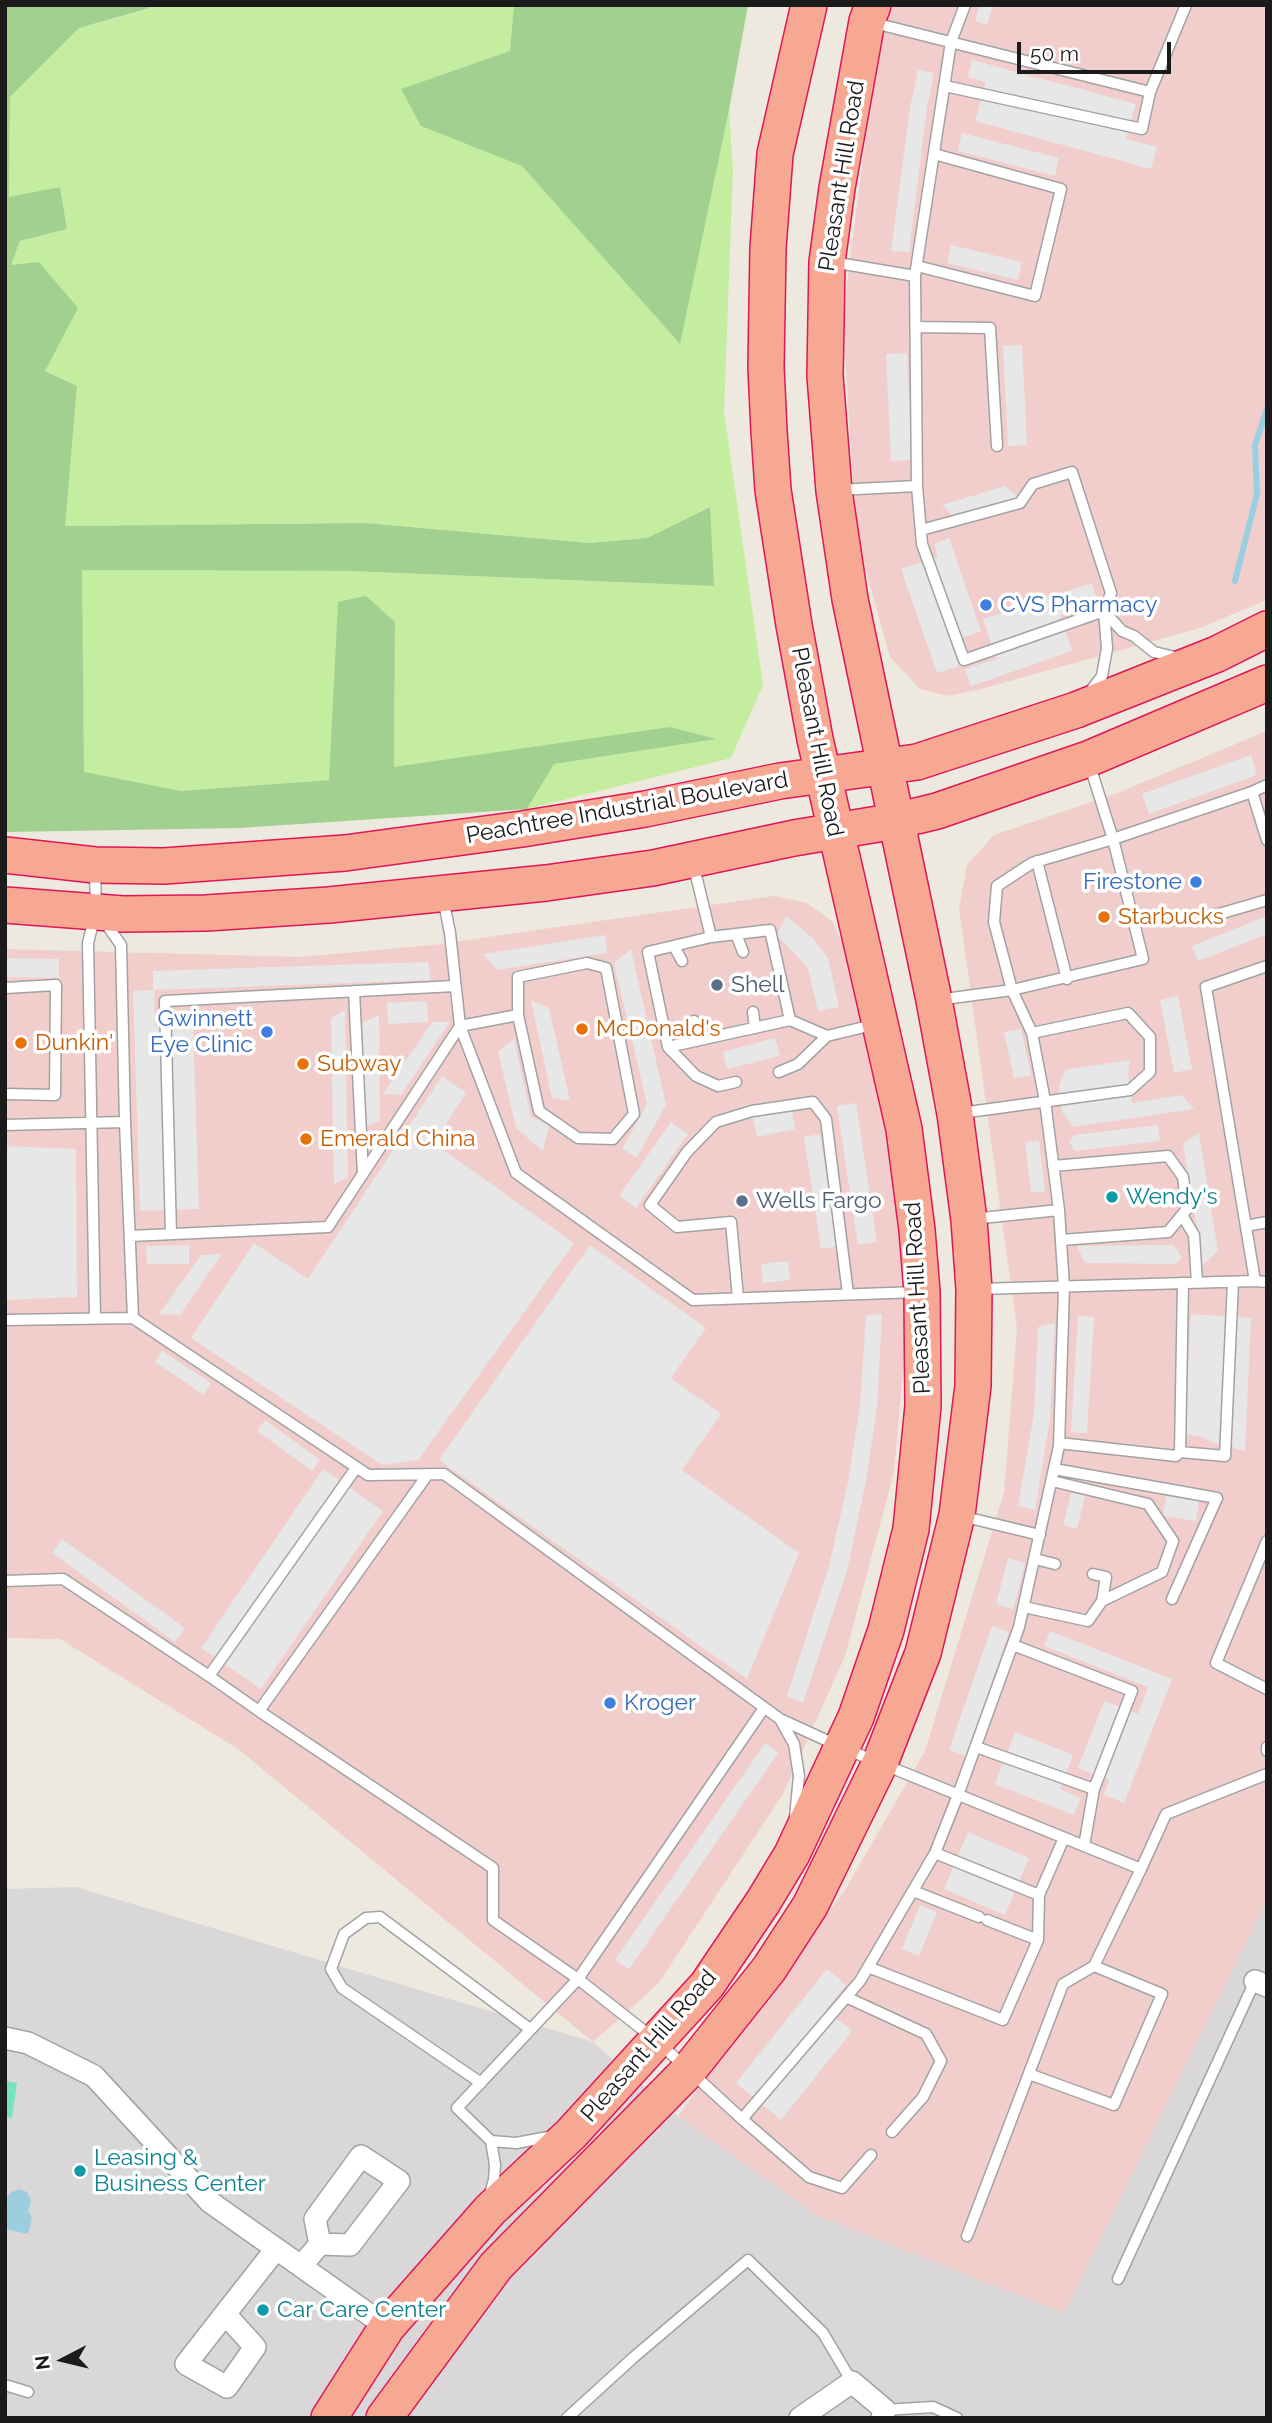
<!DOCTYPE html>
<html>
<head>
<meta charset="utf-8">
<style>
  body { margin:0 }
  #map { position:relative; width:1272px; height:2423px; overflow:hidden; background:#ede9df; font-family:Raleway,sans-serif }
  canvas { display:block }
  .frame { position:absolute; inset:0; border:7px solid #1b1b1b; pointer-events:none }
  .north { position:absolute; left:28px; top:2325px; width:70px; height:70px; -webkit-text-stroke:5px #fff; paint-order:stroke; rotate:263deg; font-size:19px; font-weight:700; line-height:28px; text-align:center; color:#1b1b1b }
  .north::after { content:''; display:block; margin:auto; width:24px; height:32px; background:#1b1b1b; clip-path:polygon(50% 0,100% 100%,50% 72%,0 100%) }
  .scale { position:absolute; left:1017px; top:42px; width:154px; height:32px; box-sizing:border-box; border:4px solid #1b1b1b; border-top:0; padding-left:9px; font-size:21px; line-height:24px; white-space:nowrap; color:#1b1b1b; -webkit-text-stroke:5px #fff; paint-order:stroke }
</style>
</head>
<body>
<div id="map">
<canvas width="1272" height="2423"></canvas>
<div class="frame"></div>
<div class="north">N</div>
<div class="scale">50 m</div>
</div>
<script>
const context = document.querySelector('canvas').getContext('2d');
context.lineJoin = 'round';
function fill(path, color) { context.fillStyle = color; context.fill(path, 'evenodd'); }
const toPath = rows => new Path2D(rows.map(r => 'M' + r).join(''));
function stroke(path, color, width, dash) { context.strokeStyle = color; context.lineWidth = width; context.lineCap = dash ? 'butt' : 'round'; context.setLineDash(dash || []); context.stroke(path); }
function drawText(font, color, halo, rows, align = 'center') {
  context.font = font + ' Raleway,sans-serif'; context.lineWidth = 7; context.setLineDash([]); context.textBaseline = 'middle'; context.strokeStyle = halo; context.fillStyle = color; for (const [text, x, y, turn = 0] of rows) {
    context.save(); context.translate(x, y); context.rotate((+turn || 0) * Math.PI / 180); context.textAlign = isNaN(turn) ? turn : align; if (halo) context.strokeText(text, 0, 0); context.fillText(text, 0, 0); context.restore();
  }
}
fill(toPath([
  [76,1887,593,2042,678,2116,1064,2312,1267,1899,1267,2418,5,2418,5,1889]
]), '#d9d7d7');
fill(toPath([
  [889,5,1267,5,1267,600,1197,629,981,689,948,696,920,689,890,657,856,536,843,315,869,112],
  [1267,731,1267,1899,1064,2313,816,2215,678,2116,845,1890,925,1751,1004,1492,1017,1329,959,908,967,865,994,835,1115,794],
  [774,896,807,903,833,922,846,952,900,1190,907,1324,894,1472,845,1656,783,1794,658,1984,593,2042,238,1749,60,1639,5,1638,5,949,301,957,432,945]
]), '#f1cecb');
fill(toPath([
  [146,5,514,5,510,51,402,89,421,126,522,165,679,343,729,110,733,169,724,411,763,685,731,758,527,809,554,764,713,739,394,767,395,623,338,603,330,780,181,791,84,773,81,570,351,571,713,586,709,507,647,538,589,543,366,523,64,526,77,386,45,371,11,265,20,241,67,229,60,187,9,198,10,97,79,28,149,9]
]), '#c4ed9f');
fill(toPath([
  [5,5,146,5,150,8,79,28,10,97,9,197,60,187,67,229,20,241,11,265,39,262,78,308,45,371,77,386,65,526,366,523,589,543,647,538,710,507,714,586,351,571,82,570,84,772,181,791,329,780,338,602,366,596,395,622,394,767,670,727,716,739,554,764,527,809,239,828,5,832],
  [514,5,748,5,729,110,680,344,522,166,421,126,401,89,510,51]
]), '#a1d090');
fill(toPath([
  [5,2081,17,2083,12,2118,5,2117]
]), '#75e4bb');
fill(toPath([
  [975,5,993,5,987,25,975,21,979,7],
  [972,60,1136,104,1126,139,1157,147,1151,169,975,121,986,82,968,77],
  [918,70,934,73,927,107,909,252,891,251,910,108],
  [962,133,1059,158,1055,176,958,151],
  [951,245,1022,262,1018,280,947,263],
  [1022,345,1027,445,1008,446,1003,346],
  [907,353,912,460,891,461,886,354],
  [1005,486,1018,497,954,517,942,505],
  [949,538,981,631,951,642,959,666,937,673,901,569,938,557,934,544],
  [1092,583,1098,603,1060,615,1072,651,971,686,965,669,996,659,983,619],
  [1251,755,1257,775,1149,814,1142,794],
  [786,916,814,939,828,958,839,1007,818,1011,808,968,777,935],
  [1267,916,1267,934,1198,961,1192,946],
  [605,935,607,953,497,970,483,954],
  [631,949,666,1105,637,1157,622,1149,647,1104,614,963],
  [5,958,59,959,59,978,5,977],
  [428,962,431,980,154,990,155,1026,193,1025,199,1209,140,1211,133,991,153,990,153,971],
  [1178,996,1192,1069,1174,1073,1160,1000],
  [427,1001,428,1022,388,1024,387,1003],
  [531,1001,549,1008,570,1101,552,1098],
  [345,1010,348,1177,334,1184,331,1018],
  [379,1015,380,1120,363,1129,362,1023],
  [432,1022,450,1022,401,1095,383,1094],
  [1021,1029,1031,1075,1014,1078,1004,1032],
  [775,1038,780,1056,727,1069,723,1052],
  [514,1039,531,1117,549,1125,543,1151,516,1128,498,1051],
  [1130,1060,1128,1073,1132,1103,1182,1095,1194,1109,1073,1127,1062,1112,1059,1085,1065,1070],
  [442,1076,466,1093,434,1143,574,1243,418,1460,382,1465,191,1338,254,1243,308,1279],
  [856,1103,877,1242,858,1245,837,1106],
  [792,1110,795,1129,757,1137,753,1118],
  [671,1122,688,1134,636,1208,619,1196],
  [1158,1125,1160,1141,1075,1151,1069,1142,1074,1135],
  [1199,1133,1218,1251,1203,1265,1183,1144],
  [820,1134,838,1246,821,1249,804,1137],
  [1039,1141,1045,1191,1031,1193,1025,1142],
  [5,1146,76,1149,77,1297,5,1300],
  [189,1245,189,1264,147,1264,146,1246],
  [590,1245,706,1328,671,1378,721,1414,682,1470,799,1553,747,1679,439,1460],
  [1174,1245,1182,1258,1176,1264,1085,1263,1077,1246],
  [222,1254,180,1315,159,1314,201,1255],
  [788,1261,790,1280,763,1283,761,1264],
  [882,1314,877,1407,866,1481,847,1571,803,1703,787,1696,829,1566,848,1482,860,1406,866,1315],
  [1191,1314,1251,1318,1245,1451,1213,1443,1203,1437,1185,1434],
  [1078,1316,1094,1317,1087,1433,1071,1432],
  [1055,1323,1050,1418,1035,1510,1018,1506,1034,1414,1038,1327],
  [162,1351,211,1383,204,1395,155,1362],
  [265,1420,320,1460,312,1471,257,1431],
  [323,1469,383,1511,261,1689,201,1648],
  [1071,1493,1085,1496,1077,1529,1063,1525],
  [1166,1496,1199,1501,1196,1521,1163,1516],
  [62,1539,185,1628,175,1642,52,1553],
  [1008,1558,1025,1563,1013,1609,996,1604],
  [992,1626,1009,1632,966,1756,949,1750],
  [1050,1631,1172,1679,1124,1803,1104,1795,1109,1780,1078,1768,1104,1701,1138,1714,1148,1687,1044,1646],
  [1015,1732,1073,1755,1060,1789,1081,1798,1074,1815,995,1784],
  [765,1743,778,1753,629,1969,615,1960],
  [968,1832,1029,1858,1005,1915,944,1889],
  [920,1905,937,1912,919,1956,902,1949],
  [827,1969,846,1985,826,2010,852,2031,781,2120,736,2083]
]), '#e7e7e7');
fill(toPath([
  [19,2189,27,2192,31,2201,28,2211,32,2218,28,2234,5,2229,5,2213,8,2205,5,2201,10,2193]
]), '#9bcedf');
stroke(toPath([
  [1235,581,1257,494,1255,445,1267,409]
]), '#9bcedf', 6);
const service = toPath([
  [870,22,1150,92,1186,5],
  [945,86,1142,129,1150,92],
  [832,262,915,276],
  [917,266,1035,296,1061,189,934,154],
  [916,327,990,328,997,446],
  [917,486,915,276,951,42,965,5],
  [837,490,917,486,922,544,964,660,1104,611],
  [921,530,1020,503,1033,484,1072,472,1111,593,1104,611,1107,648,1102,676,1089,693],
  [1104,611,1122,631,1134,636,1154,652,1179,658],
  [1089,763,1113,839,1252,792,1267,840],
  [1252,792,1267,785],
  [1113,839,1143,959,1012,990,994,922,997,886,1032,863,1113,839],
  [1037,861,1067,979],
  [693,863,711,937,648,952,668,1047,790,1020,770,930,711,937],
  [1212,916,1267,900],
  [104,921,121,945,125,1122,133,1318],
  [736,934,743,952],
  [674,946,682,961],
  [587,963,606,968,634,1114,613,1139,578,1138,539,1111,518,1015,518,977,587,963],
  [1267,966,1206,987,1255,1281,1267,1282],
  [5,988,56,985,55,1095,5,1094],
  [354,991,363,1174],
  [753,1012,755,1028],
  [518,1015,460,1026,516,1173,693,1300,918,1292],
  [790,1020,827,1036,877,1024],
  [694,1021,696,1041],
  [668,1047,696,1076,718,1086,736,1082],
  [779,1072,798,1064,827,1036],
  [961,1113,1130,1090,1150,1072,1150,1037,1128,1013,1032,1033],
  [5,1125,125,1122],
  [1053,1166,1168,1156,1183,1177,1187,1209,1168,1232,1061,1240],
  [1182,1215,1194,1235,1197,1283],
  [972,1219,1059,1210],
  [1246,1226,1267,1222],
  [171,1234,165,1001,455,986],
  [130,1236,328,1227,460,1026,450,933,443,898],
  [1183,1283,1180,1452,1225,1456,1233,1282],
  [978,1289,1255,1281],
  [738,1298,731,1222,677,1227,650,1205,687,1152,716,1122,752,1111,813,1102,826,1119,848,1294],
  [95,1318,88,943,96,911,95,870],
  [5,1320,133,1318,368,1475,444,1474,780,1719,843,1748,1141,1869,1094,1966,1063,1984,967,2236],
  [1059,1443,1176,1456,1180,1452],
  [356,1468,209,1676,259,1711,428,1474],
  [1054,1469,1217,1498,1172,1599],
  [1052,1481,1148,1504,1173,1541,1162,1572,1102,1601],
  [961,1516,1040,1535],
  [1267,1541,1216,1663,1267,1689],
  [1035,1559,1055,1564],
  [5,1581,63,1579,209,1676],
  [1024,1607,1088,1621,1102,1601,1106,1577,1093,1574],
  [1013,1645,1132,1691,1094,1789,1084,1846],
  [259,1711,493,1868,493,1920,578,1979,764,1708],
  [780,1719,794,1744,799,1776,795,1817],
  [976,1747,1094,1789],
  [1267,1747,1267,1751],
  [935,1853,1039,1895,1064,1838],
  [1141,1869,1166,1814,1267,1774],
  [913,1891,979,1917],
  [1038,1940,1039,1895],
  [868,1967,1003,2020,1038,1940,987,1920],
  [846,1997,926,2034,941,2061,923,2097,892,2132],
  [1029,2074,1114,2105,1162,1994,1094,1966],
  [481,2083,342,1988,331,1969,344,1934,366,1918,380,1917,530,2029],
  [742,2119,809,2177,842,2188,871,2155],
  [491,2141,457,2108,578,1979,657,2041,742,2119,860,1981,935,1853,958,1795,1019,1627,1059,1446,1064,1287,1059,1210,1045,1101,1032,1033,1012,990,937,1000],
  [489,2197,494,2180,495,2165,491,2141,516,2143,554,2136],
  [1118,2279,1255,1981],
  [5,2385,28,2392],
  [885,2410,933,2407,957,2418],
  [567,2418,634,2357,748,2260,823,2333,852,2382]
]);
const minor = toPath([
  [1255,1981,1267,1986],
  [5,2038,28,2043,94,2076,210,2202,387,2327],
  [301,2266,320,2244,350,2245,399,2181,361,2156,315,2219,320,2244],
  [225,2314,255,2347,227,2387,186,2364,225,2314,276,2249],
  [800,2418,852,2382,885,2410,882,2418]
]);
const trunk = toPath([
  [5,855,95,865,164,866,345,853,522,829,645,809,780,781,917,762,1076,710,1217,654,1267,629],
  [5,905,123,914,206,913,329,905,546,883,653,868,794,838,896,821,937,811,1088,759,1267,683],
  [329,2418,387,2327,490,2210,571,2134,707,1985,763,1902,792,1854,856,1717,886,1630,911,1529,923,1406,922,1292,917,1230,904,1129,815,739,794,625,773,490,769,431,766,367,768,248,775,154,809,5],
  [384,2418,496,2266,688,2071,769,1969,810,1906,880,1763,923,1653,957,1515,973,1386,974,1289,969,1220,955,1114,934,1000,850,599,834,491,825,376,827,262,837,188,867,21,873,5]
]);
stroke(service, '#a2a2a2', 13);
stroke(minor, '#a2a2a2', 24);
stroke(trunk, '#e11657', 38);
stroke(service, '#fff', 10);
stroke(minor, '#fff', 21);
stroke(trunk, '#f6a892', 35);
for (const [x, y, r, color] of [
  [986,605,7,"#3f7fe0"],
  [1196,882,7,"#3f7fe0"],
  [1104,917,7,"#e8710a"],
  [717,985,7,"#5c6f8a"],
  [582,1029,7,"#e8710a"],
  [267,1032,7,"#3f7fe0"],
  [21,1043,7,"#e8710a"],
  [303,1064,7,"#e8710a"],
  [306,1139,7,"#e8710a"],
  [1112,1197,7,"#0f9aa8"],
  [742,1201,7,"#5c6f8a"],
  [610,1703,7,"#3f7fe0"],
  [80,2171,7,"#0f9aa8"],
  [263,2310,7,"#0f9aa8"]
]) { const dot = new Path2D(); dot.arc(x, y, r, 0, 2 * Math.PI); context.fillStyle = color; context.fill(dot); stroke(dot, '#fff', 2.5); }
drawText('23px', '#1b1b1b', '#fff', [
  ["Pleasant Hill Road",842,176,-81],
  ["Pleasant Hill Road",817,742,79],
  ["Peachtree Industrial Boulevard",627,808,-10],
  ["Pleasant Hill Road",918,1298,-93],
  ["Pleasant Hill Road",649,2046,-49]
]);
drawText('23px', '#366cbe', '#fff', [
  ["CVS Pharmacy",1000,605],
  ["Firestone",1182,882,"right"],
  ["Gwinnett",253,1019,"right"],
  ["Eye Clinic",253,1045,"right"],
  ["Kroger",624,1703]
], 'left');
drawText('23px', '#c56008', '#fff', [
  ["Starbucks",1118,917],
  ["McDonald's",596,1029],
  ["Dunkin'",35,1043],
  ["Subway",317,1064],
  ["Emerald China",320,1139]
], 'left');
drawText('23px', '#4e5e75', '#fff', [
  ["Shell",731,985],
  ["Wells Fargo",756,1201]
], 'left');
drawText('23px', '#0d838f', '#fff', [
  ["Wendy's",1126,1197],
  ["Leasing &",94,2158],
  ["Business Center",94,2184],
  ["Car Care Center",277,2310]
], 'left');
</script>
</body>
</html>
